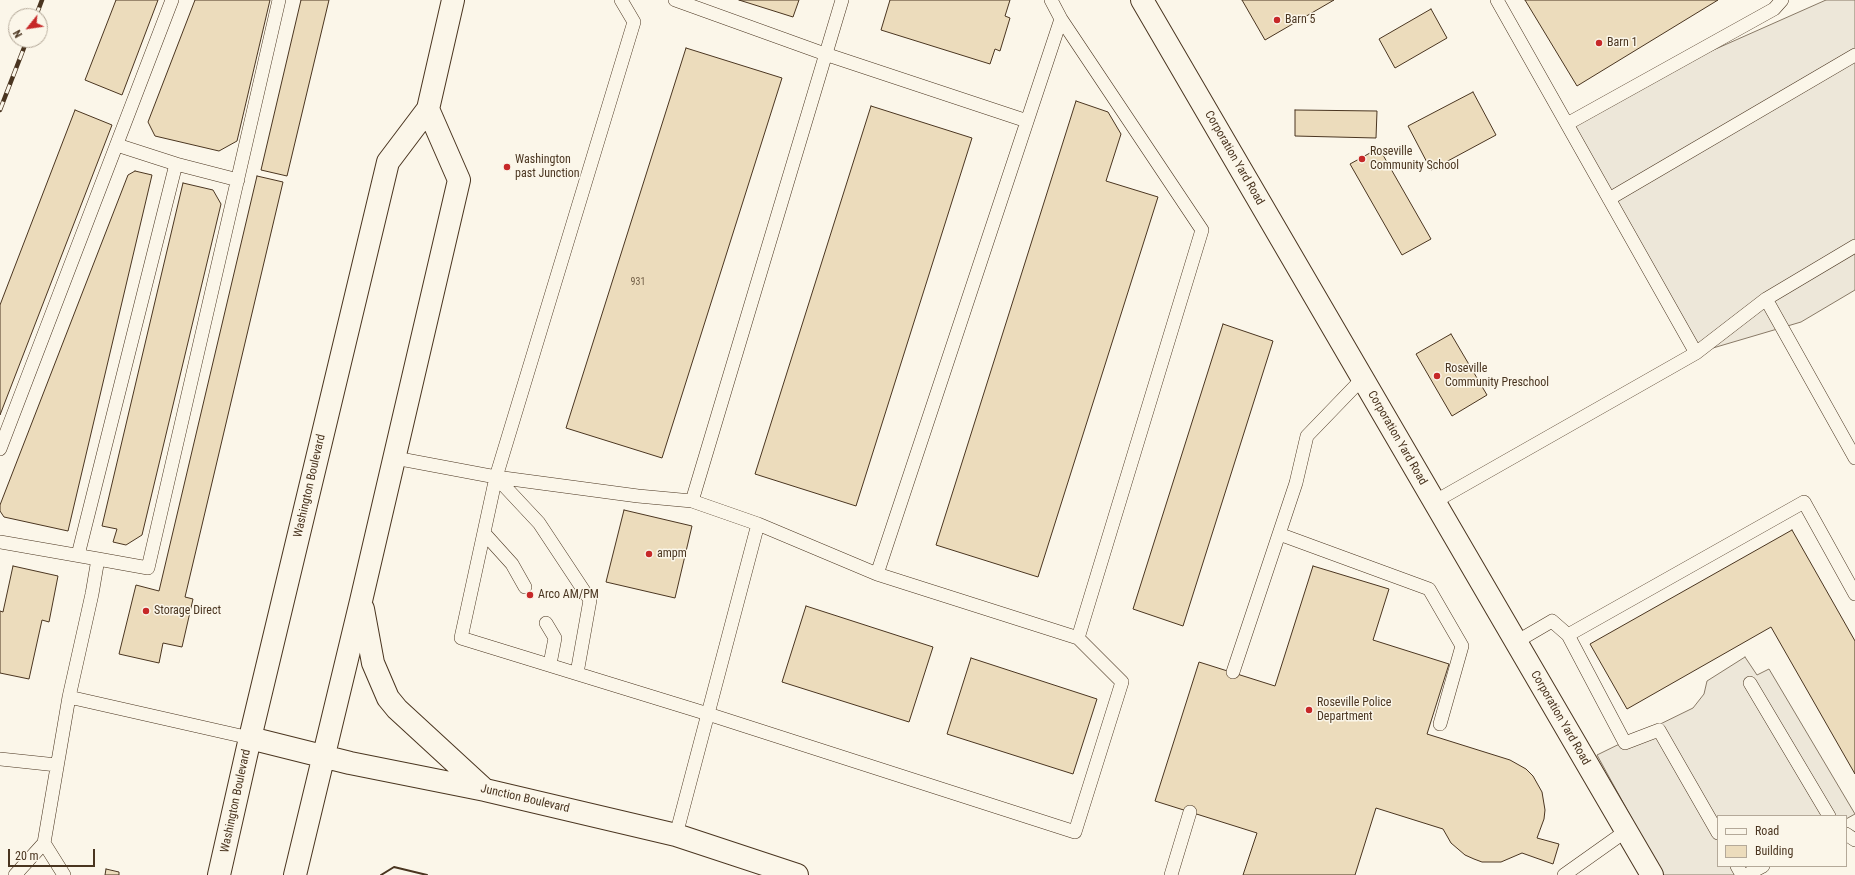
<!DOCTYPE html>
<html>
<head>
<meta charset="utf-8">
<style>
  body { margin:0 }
  #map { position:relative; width:1855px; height:875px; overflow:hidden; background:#fbf6e9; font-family:"Roboto Condensed",sans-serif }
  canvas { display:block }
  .legend { position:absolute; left:1717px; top:815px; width:130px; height:52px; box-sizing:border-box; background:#fbf6e9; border:1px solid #b4a999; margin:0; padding:5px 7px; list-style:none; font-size:12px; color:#4a3520 }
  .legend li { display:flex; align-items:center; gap:8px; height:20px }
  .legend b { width:20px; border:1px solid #b4a999 }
  .north { position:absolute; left:8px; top:8px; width:40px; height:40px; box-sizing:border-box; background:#fbf6e9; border:1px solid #b4a999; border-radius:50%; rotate:240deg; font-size:11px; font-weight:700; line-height:16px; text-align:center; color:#4a3520 }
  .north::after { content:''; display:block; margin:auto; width:14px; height:18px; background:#c62828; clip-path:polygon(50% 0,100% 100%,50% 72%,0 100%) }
  .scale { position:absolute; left:8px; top:849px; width:87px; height:18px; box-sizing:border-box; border:2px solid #4a3520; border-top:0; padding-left:5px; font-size:12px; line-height:14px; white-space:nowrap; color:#4a3520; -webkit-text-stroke:3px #fbf6e9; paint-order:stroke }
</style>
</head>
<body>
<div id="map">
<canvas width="1855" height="875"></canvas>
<ul class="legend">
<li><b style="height:5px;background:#fbf6e9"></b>Road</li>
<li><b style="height:11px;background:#ecdcbc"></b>Building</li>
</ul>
<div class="north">N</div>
<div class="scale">20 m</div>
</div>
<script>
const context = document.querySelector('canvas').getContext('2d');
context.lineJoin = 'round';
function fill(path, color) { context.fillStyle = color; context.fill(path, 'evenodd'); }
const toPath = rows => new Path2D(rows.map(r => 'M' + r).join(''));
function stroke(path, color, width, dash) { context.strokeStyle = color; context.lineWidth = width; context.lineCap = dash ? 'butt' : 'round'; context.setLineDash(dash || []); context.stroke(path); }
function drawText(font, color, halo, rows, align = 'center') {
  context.font = font + ' "Roboto Condensed",sans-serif'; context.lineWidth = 3; context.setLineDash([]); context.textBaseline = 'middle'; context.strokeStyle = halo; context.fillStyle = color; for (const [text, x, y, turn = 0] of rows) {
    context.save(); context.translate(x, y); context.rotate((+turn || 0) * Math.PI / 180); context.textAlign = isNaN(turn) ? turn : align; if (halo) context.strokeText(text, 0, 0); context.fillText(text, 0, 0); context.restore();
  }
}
const parking = toPath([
  [1826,0,1855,0,1855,290,1801,322,1696,353,1567,124,1657,75,1826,0],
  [1745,657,1757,675,1769,669,1855,814,1846,819,1846,816,1718,816,1718,866,1762,866,1745,875,1663,875,1597,755,1693,708,1704,694,1707,681,1745,657]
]);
fill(parking, '#ede7d9');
stroke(parking, '#887966', 1);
const building = toPath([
  [116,0,158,0,122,95,85,80,116,0],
  [195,0,270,0,237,141,219,151,155,136,148,122,195,0],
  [301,0,329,0,287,176,261,170,301,0],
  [739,0,799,0,793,17,739,0],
  [890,0,1010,0,1005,16,1010,18,1000,51,995,49,990,64,881,30,890,0],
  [1242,0,1334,0,1265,40,1242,0],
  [1525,0,1718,0,1577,86,1525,0],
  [1431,9,1447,38,1395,68,1379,39,1431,9],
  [686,48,782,78,662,458,566,428,686,48],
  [1473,92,1496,135,1431,170,1408,126,1473,92],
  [1076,101,1108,112,1121,134,1106,181,1158,197,1038,577,936,545,1076,101],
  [871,106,972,138,856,506,755,474,871,106],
  [75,110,112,125,0,415,0,305,75,110],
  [1295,110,1377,111,1376,138,1295,136,1295,110],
  [1379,148,1431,239,1402,255,1350,164,1379,148],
  [135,171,152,175,68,531,4,517,0,511,0,505,128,175,135,171],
  [257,176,283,182,185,597,193,599,182,647,163,643,159,663,119,654,136,585,159,591,257,176],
  [183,183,213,190,221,204,142,535,126,545,113,542,117,529,102,526,183,183],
  [1223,324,1273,341,1183,626,1133,609,1223,324],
  [1451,334,1487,395,1452,416,1416,354,1451,334],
  [624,510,692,526,675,598,606,582,624,510],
  [1792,530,1855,641,1855,774,1771,627,1627,709,1590,644,1792,530],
  [13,566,58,576,49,622,42,620,29,679,0,673,0,611,3,612,13,566],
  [1313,566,1389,589,1373,640,1449,664,1427,734,1510,760,1526,769,1533,776,1542,792,1545,810,1544,819,1537,838,1559,844,1553,864,1522,853,1501,862,1482,862,1474,859,1465,855,1451,843,1443,829,1376,808,1355,875,1243,875,1257,833,1155,801,1199,662,1275,686,1313,566],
  [806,606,933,647,909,722,782,682,806,606],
  [971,658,1097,699,1073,774,947,734,971,658],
  [106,869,119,872,119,875,105,875,106,869]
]);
fill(building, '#ecdcbc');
stroke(building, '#4a3520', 1);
const lane = toPath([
  [621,0,634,22,496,477,461,638,708,714,1075,832,1122,682,1078,638],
  [675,0,825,54,1027,121],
  [842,0,692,501,758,524,877,574,1061,19,1051,0],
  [1497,0,1696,353],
  [1567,124,1774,9,1782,0],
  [176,164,238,180],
  [1609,199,1855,55],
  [1766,299,1855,246],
  [0,449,172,0],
  [395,458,496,477,638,496,692,501],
  [496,477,539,523,590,600,577,673],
  [1434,502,1696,353,1766,299,1855,458],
  [484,533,512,564,525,587],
  [1279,534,1429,589,1462,646,1440,724],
  [0,542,98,559],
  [78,555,176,164,117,145],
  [877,574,1078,638,1202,230,1061,19],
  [546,623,555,638,550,664],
  [1568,635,1804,502,1855,594],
  [1516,642,1552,621,1568,635,1625,743,1659,730,1718,833],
  [1233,672,1296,483,1307,436,1362,379],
  [1750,683,1829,816],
  [250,738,69,697,92,594,98,559,148,568,279,0],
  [0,759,57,765],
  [1846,834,1855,840],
  [676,835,758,524],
  [1737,866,1742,875],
  [15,875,44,843],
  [64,875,44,843,69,697],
  [1171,875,1190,812],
  [1564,875,1626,831],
  [1746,875,1763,866]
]);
const street = toPath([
  [1142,0,1652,875]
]);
const secondary = toPath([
  [363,609,373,663,388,698,397,709,485,790],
  [250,738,350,763,485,790,676,835,797,875],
  [219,875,250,738,388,162,428,109,453,0],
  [295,875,361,601,459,180,428,109]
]);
stroke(lane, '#4a3520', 14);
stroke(street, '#4a3520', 24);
stroke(secondary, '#4a3520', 24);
stroke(lane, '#fbf6e9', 13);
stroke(street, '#fbf6e9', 22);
stroke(secondary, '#fbf6e9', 22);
const rail = toPath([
  [36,16,42,0],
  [0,110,27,40]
]);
stroke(rail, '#4a3520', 4.5);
stroke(rail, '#fbf6e9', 3, [9]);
stroke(toPath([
  [381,875,394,867,427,875]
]), '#4a3520', 2);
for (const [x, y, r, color] of [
  [1277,20,4,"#c62828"],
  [1599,43,4,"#c62828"],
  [1362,159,4,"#c62828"],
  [507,167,4,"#c62828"],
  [1437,376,4,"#c62828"],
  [649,554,4,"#c62828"],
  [530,595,4,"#c62828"],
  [146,611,4,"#c62828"],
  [1309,710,4,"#c62828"]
]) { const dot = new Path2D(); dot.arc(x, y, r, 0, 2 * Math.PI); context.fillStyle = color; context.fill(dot); stroke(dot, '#fbf6e9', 1.5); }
drawText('10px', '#725f47', null, [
  ["931",638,282]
]);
drawText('12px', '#4a3520', '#fbf6e9', [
  ["Barn 5",1285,20],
  ["Barn 1",1607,43],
  ["Roseville",1370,152],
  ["Community School",1370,166],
  ["Washington",515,160],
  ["past Junction",515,174],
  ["Roseville",1445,369],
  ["Community Preschool",1445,383],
  ["ampm",657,554],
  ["Arco AM/PM",538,595],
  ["Storage Direct",154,611],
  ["Roseville Police",1317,703],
  ["Department",1317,717]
], 'left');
drawText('12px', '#4a3520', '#fbf6e9', [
  ["Corporation Yard Road",1234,158,60],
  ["Corporation Yard Road",1397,438,60],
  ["Washington Boulevard",310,486,-77],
  ["Corporation Yard Road",1560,718,60],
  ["Junction Boulevard",525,799,13],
  ["Washington Boulevard",236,801,-78]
]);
</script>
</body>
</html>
